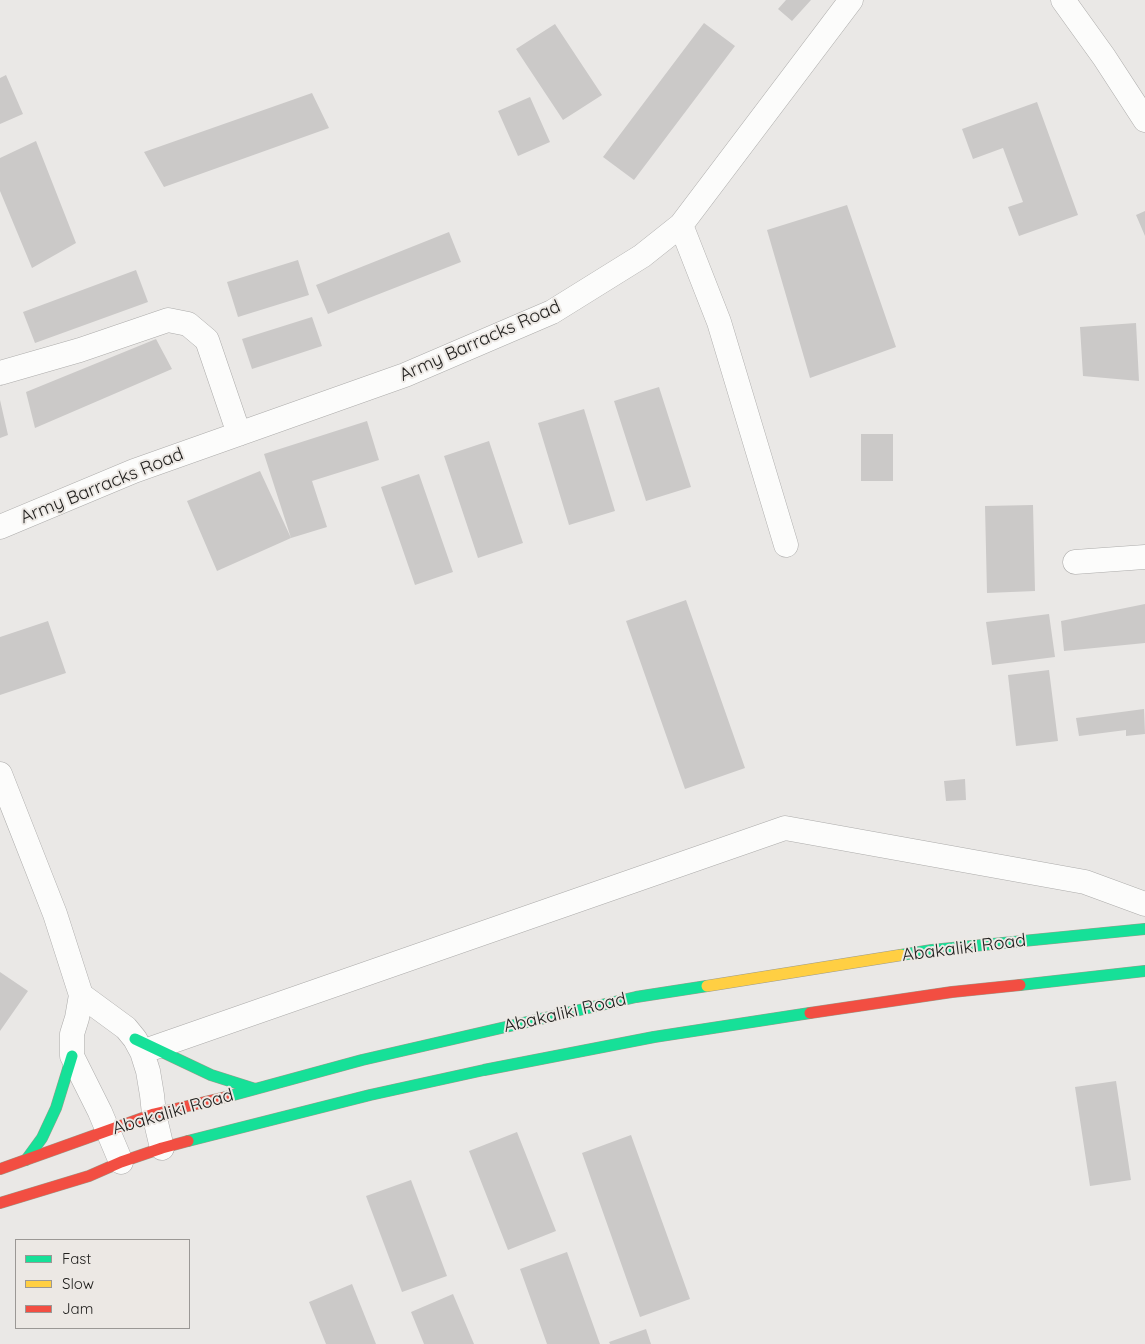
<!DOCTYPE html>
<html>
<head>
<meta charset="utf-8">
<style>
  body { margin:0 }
  #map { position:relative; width:1145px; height:1344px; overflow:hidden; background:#eae8e6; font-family:Quicksand,sans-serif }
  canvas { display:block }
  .legend { position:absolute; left:15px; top:1239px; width:175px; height:90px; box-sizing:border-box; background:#ece8e4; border:1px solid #9b9895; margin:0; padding:6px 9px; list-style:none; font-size:15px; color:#22211f }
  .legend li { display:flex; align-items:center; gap:10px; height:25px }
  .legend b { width:25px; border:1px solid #9b9895 }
</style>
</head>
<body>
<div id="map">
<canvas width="1145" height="1344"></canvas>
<ul class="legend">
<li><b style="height:6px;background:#16e098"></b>Fast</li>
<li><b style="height:6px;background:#ffcf43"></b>Slow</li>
<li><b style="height:6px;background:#f24e42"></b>Jam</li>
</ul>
</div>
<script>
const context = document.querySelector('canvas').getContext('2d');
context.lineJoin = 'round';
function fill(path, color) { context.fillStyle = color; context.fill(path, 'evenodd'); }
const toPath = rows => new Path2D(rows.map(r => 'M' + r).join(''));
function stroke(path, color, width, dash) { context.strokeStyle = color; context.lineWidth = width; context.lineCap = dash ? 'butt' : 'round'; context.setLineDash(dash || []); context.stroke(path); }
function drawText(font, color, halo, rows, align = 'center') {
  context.font = font + ' Quicksand,sans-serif'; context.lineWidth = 4; context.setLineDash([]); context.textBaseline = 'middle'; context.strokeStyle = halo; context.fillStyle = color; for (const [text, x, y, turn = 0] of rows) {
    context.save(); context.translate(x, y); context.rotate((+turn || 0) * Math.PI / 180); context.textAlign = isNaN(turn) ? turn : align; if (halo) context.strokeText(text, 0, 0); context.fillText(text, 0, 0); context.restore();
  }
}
fill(toPath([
  [786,0,811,0,792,21,778,9],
  [704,23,735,46,634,180,603,157],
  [555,24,602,95,563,120,516,49],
  [6,75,23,114,0,124,0,78],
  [312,93,329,128,164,187,144,152],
  [530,97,550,142,518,156,498,111],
  [1037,102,1078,215,1019,236,1008,207,1023,202,1003,148,973,159,962,129],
  [36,141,76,243,32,268,0,191,0,158],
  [847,205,896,347,810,378,767,230],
  [1145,211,1145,236,1136,215],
  [449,232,461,262,328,314,316,285],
  [298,260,309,295,238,317,227,282],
  [136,270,148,302,35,343,23,312],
  [312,317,322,346,252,369,242,339],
  [1136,323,1139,381,1083,376,1080,327],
  [156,339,172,369,35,428,26,392],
  [659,387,691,487,646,501,614,401],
  [0,400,8,435,0,438],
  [584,409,615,511,569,525,538,423],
  [367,421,379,460,312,481,327,527,291,538,217,571,187,501,260,471,291,538,264,454],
  [861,434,893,434,893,481,861,481],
  [489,441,523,543,478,558,444,456],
  [419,474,453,572,415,585,381,487],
  [1033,505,1035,591,987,593,985,506],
  [686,600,745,768,685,789,626,621],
  [1145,604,1145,643,1064,651,1061,621],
  [1049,614,1055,657,992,665,986,622],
  [48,621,66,673,0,695,0,637],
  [1049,670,1058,741,1016,746,1008,675],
  [1144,709,1145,734,1126,736,1126,730,1079,736,1076,718],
  [965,779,966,800,946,801,944,781],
  [0,972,28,991,0,1031],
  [1116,1081,1131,1180,1090,1186,1075,1087],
  [517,1132,556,1231,508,1250,469,1151],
  [631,1135,690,1299,640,1317,582,1153],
  [411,1180,447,1276,402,1292,366,1196],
  [567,1252,600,1344,547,1344,520,1269],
  [352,1284,376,1344,326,1344,309,1302],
  [453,1294,474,1344,424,1344,411,1312],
  [646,1329,651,1344,610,1344,609,1342]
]), '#cbc9c8');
const street = toPath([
  [1063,0,1104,57,1145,120],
  [681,225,719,322,786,545],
  [0,373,80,350,168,320,188,324,207,340,239,434],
  [0,527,134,471,405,375,552,312,642,256,681,225,851,0],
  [1075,562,1145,557],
  [0,774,55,914,81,995,77,1018,72,1034,72,1056,100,1112,121,1162],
  [81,995,126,1028,135,1039,142,1052,148,1071,152,1095,154,1114,162,1148],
  [153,1048,785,828,1085,882,1145,904]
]);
const fast = toPath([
  [901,955,932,950,1145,929],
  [1020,985,1145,971],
  [135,1039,211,1075,255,1089],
  [226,1097,362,1060,636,997,707,986],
  [188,1141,370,1095,484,1070,654,1037,810,1013],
  [26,1160,42,1138,56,1108,72,1056]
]);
const slow = toPath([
  [707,986,901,955]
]);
const jam = toPath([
  [810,1013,952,992,1020,985],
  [0,1169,154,1114,226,1097],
  [0,1203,89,1176,121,1162,162,1148,188,1141]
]);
stroke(street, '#acabaa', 25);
stroke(fast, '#9d9b8b', 12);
stroke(slow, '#9d9b8b', 12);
stroke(jam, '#9d9b8b', 12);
stroke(street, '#fcfcfb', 24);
stroke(fast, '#16e098', 11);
stroke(slow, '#ffcf43', 11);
stroke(jam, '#f24e42', 11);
drawText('18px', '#22211f', '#ece8e4', [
  ["Army Barracks Road",480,341,-24],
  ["Army Barracks Road",102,486,-22],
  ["Abakaliki Road",964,948,-7],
  ["Abakaliki Road",565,1013,-13],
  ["Abakaliki Road",173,1112,-16]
]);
</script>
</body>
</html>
